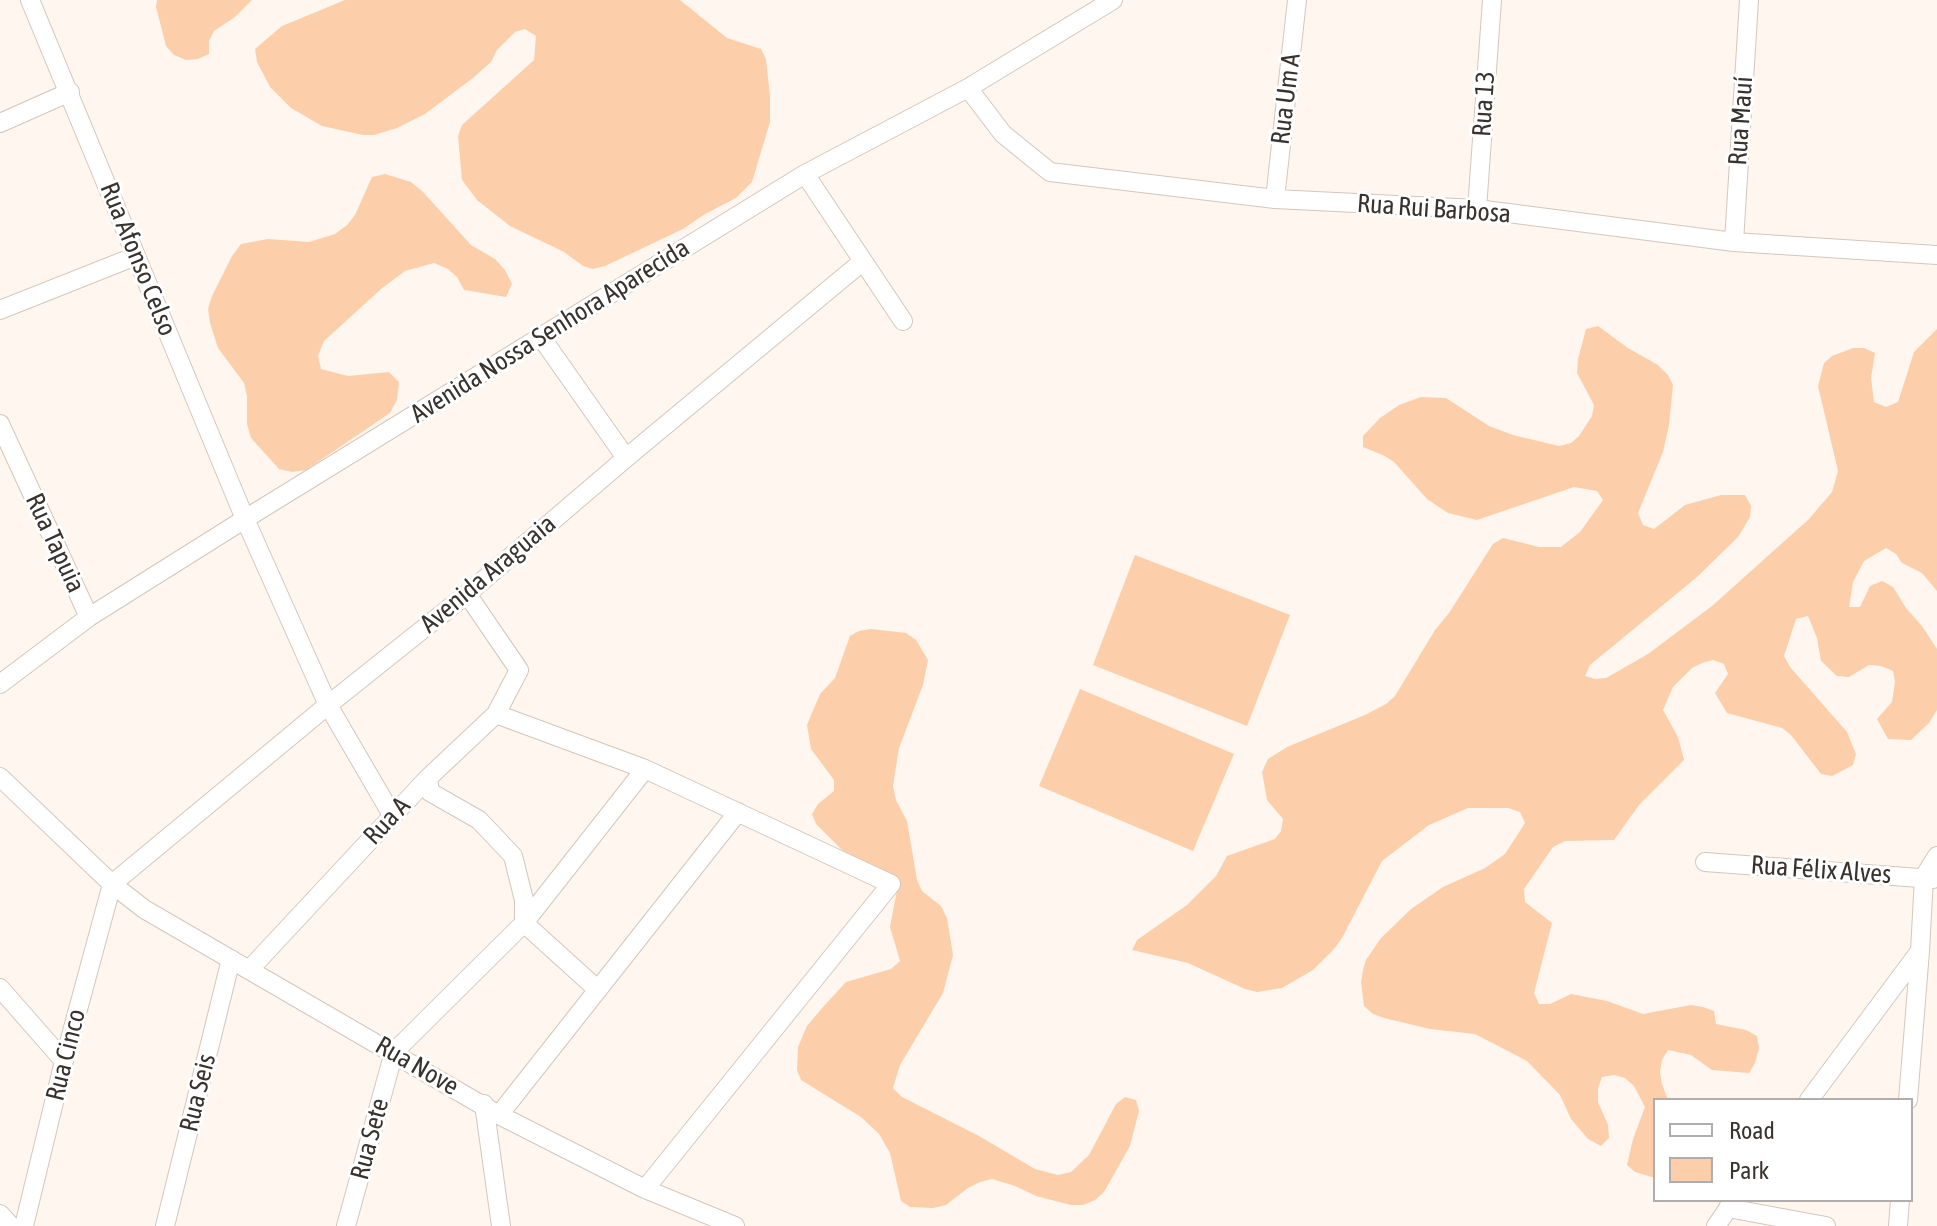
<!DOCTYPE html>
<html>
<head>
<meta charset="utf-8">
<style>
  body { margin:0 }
  #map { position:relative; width:1937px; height:1226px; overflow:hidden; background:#fef6ef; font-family:"Asap Condensed",sans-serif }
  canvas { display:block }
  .legend { position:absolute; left:1653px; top:1098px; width:260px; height:104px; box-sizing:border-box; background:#fff; border:2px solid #b0adac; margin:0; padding:10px 14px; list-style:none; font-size:24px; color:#39332f }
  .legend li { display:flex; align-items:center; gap:16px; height:40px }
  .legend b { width:40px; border:2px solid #b0adac }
</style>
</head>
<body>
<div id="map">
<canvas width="1937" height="1226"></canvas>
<ul class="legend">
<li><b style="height:10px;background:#fff"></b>Road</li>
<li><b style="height:22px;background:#fccfaa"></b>Park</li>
</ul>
</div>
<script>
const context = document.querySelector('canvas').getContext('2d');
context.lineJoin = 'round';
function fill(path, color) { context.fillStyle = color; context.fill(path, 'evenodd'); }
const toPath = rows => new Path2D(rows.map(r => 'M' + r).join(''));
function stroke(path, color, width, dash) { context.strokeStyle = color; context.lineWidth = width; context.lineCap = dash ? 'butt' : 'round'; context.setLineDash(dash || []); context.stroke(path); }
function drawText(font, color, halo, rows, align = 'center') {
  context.font = font + ' "Asap Condensed",sans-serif'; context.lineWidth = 6; context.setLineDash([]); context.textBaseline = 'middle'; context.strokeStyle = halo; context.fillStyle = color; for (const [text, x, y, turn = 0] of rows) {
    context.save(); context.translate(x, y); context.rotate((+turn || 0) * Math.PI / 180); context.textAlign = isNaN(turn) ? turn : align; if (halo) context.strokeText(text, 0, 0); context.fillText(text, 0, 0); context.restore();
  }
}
fill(toPath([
  [157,0,252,0,235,17,214,31,209,41,209,54,198,59,186,60,174,55,166,46,156,7],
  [345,0,680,0,727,38,761,49,766,59,770,96,770,122,752,182,736,198,705,214,683,229,605,266,593,269,583,266,564,252,510,226,477,200,462,180,458,136,462,125,534,60,536,36,525,29,515,32,497,50,491,62,473,78,425,114,397,128,374,135,363,135,322,126,291,108,270,87,257,62,255,49,282,26],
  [385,174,411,182,423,192,471,245,495,259,505,270,512,284,506,297,464,290,457,277,448,269,434,263,405,271,381,289,324,341,318,356,321,369,348,376,389,372,399,382,397,400,390,413,306,470,292,472,279,469,251,438,247,424,247,396,244,383,218,348,210,323,208,309,212,296,232,256,241,244,268,239,309,242,335,234,347,225,355,215,372,177],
  [1598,326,1628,348,1658,365,1668,375,1673,385,1669,425,1663,452,1638,513,1643,525,1654,529,1685,505,1721,495,1745,495,1751,506,1750,517,1738,537,1697,577,1590,665,1585,676,1595,679,1606,678,1648,654,1712,606,1809,519,1832,492,1838,471,1818,386,1824,363,1832,356,1853,348,1864,348,1875,353,1871,378,1874,402,1886,407,1898,402,1914,352,1937,329,1937,591,1922,573,1902,563,1896,554,1886,548,1864,561,1853,582,1849,607,1860,607,1870,586,1882,581,1893,587,1906,608,1922,626,1937,649,1937,710,1929,723,1911,740,1888,739,1877,719,1892,702,1895,682,1893,671,1881,666,1869,665,1849,677,1837,676,1821,661,1817,638,1808,616,1796,619,1784,656,1790,667,1847,732,1856,754,1853,765,1832,776,1821,774,1791,735,1782,728,1727,713,1715,693,1728,674,1724,664,1713,660,1702,663,1692,668,1673,687,1663,710,1678,737,1684,760,1639,805,1614,840,1565,841,1553,847,1524,889,1525,902,1552,923,1534,993,1539,1004,1550,1004,1571,994,1607,1001,1643,1014,1691,1005,1703,1007,1714,1011,1716,1024,1746,1030,1757,1036,1759,1048,1755,1063,1749,1073,1712,1070,1691,1055,1668,1050,1662,1060,1660,1072,1662,1084,1668,1100,1655,1100,1655,1178,1635,1172,1627,1165,1633,1139,1645,1107,1634,1086,1625,1078,1614,1075,1602,1077,1598,1088,1598,1102,1608,1125,1609,1138,1601,1146,1588,1139,1571,1119,1560,1095,1527,1061,1475,1034,1430,1029,1384,1018,1373,1014,1364,1006,1361,982,1363,970,1366,960,1381,938,1411,909,1443,887,1485,868,1505,854,1525,823,1520,812,1508,808,1468,808,1429,825,1382,861,1342,938,1334,949,1313,970,1282,988,1257,992,1245,989,1188,963,1132,950,1137,940,1187,905,1216,876,1227,856,1275,839,1281,831,1283,819,1267,800,1262,772,1268,759,1287,747,1365,715,1386,704,1395,696,1435,630,1449,613,1493,544,1503,538,1539,547,1561,547,1580,532,1603,500,1597,491,1574,487,1477,520,1448,513,1427,499,1394,462,1385,456,1363,447,1363,436,1380,418,1399,405,1421,397,1446,398,1489,426,1513,435,1559,446,1571,443,1579,436,1592,416,1594,405,1577,373,1578,359,1586,329],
  [1135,555,1290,615,1247,726,1093,665],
  [871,629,906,633,916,640,928,660,923,685,899,748,893,786,896,800,907,821,917,880,922,891,941,906,947,918,953,955,943,993,900,1065,893,1088,902,1097,979,1136,1035,1169,1058,1175,1071,1172,1089,1155,1116,1104,1125,1097,1136,1100,1139,1111,1130,1146,1104,1192,1095,1200,1083,1205,1071,1205,1036,1196,1015,1186,992,1179,980,1182,968,1188,946,1205,933,1208,910,1207,901,1201,890,1153,879,1134,861,1117,801,1080,797,1070,798,1047,807,1026,823,1007,846,982,891,969,900,961,890,927,897,890,857,865,816,824,812,814,818,804,834,791,834,780,811,749,807,725,820,694,835,678,850,636,859,631],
  [1080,689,1234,754,1193,851,1039,786]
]), '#fccfaa');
const minor = toPath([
  [30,0,245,519,328,705,392,815],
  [968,88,1003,134,1050,172,1275,199,1477,209,1734,242,1937,255],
  [0,123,70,92],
  [805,174,903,321],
  [1275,199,1297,0],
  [1477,209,1492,0],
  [1734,242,1749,0],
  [0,310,136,256],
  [541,337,626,458],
  [0,424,89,617],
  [0,684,89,617,245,519,805,174,968,88,1113,0],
  [496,714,645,769,891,884,645,1189],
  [0,777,112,884,144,909,499,1115,645,1189,735,1226],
  [428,778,430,792,479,820,513,856,524,900,524,923,598,990],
  [1705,862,1933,879],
  [112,884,328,705,467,594,626,458,862,262],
  [249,970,428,778,496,714,519,670,467,594],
  [0,988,64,1061],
  [1809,1100,1920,951,1924,877,1937,856],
  [1908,1100,1920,951],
  [484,1104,501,1226],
  [499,1115,738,812],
  [1728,1208,1826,1226],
  [0,1214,11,1226],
  [24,1226,64,1061,112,884],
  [165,1226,231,959],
  [346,1226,394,1052,524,923,645,769],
  [1716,1226,1734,1200],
  [1898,1226,1900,1200]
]);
stroke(minor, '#d4c6bc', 20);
stroke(minor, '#fff', 18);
drawText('26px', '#39332f', '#fff', [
  ["Rua Um A",1286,99,-83],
  ["Rua 13",1484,104,-86],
  ["Rua Mauí",1741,121,-86],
  ["Rua Rui Barbosa",1434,209,4],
  ["Rua Afonso Celso",138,259,68],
  ["Avenida Nossa Senhora Aparecida",550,331,-32],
  ["Rua Tapuia",55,543,65],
  ["Avenida Araguaia",488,574,-40],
  ["Rua A",387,821,-47],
  ["Rua Félix Alves",1821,870,4],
  ["Rua Cinco",66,1055,-76],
  ["Rua Nove",417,1066,30],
  ["Rua Seis",198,1093,-76],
  ["Rua Sete",370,1139,-75]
]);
</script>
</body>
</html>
